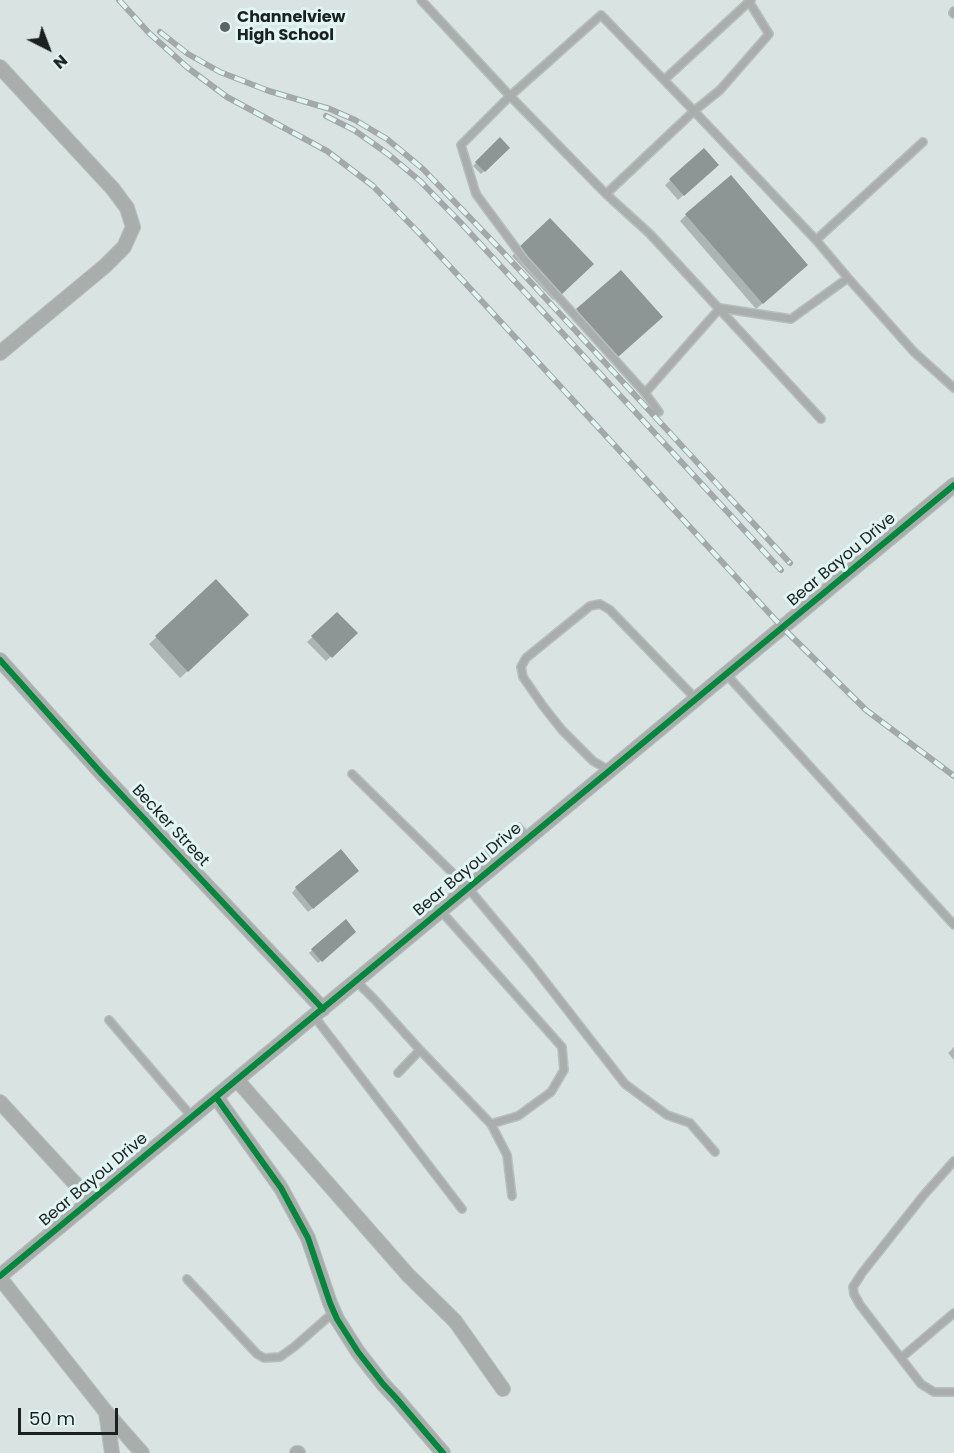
<!DOCTYPE html>
<html>
<head>
<meta charset="utf-8">
<style>
  body { margin:0 }
  #map { position:relative; width:954px; height:1453px; overflow:hidden; background:#d8e3e2; font-family:Poppins,sans-serif }
  canvas { display:block }
  .north { position:absolute; left:18px; top:18px; width:60px; height:60px; -webkit-text-stroke:4px #e1f5f3; paint-order:stroke; rotate:138deg; font-size:16px; font-weight:700; line-height:24px; text-align:center; color:#1a2120 }
  .north::after { content:''; display:block; margin:auto; width:21px; height:27px; background:#1a2120; clip-path:polygon(50% 0,100% 100%,50% 72%,0 100%) }
  .scale { position:absolute; left:18px; top:1408px; width:100px; height:27px; box-sizing:border-box; border:3px solid #1a2120; border-top:0; padding-left:8px; font-size:18px; line-height:21px; white-space:nowrap; color:#1a2120; -webkit-text-stroke:4px #e1f5f3; paint-order:stroke }
</style>
</head>
<body>
<div id="map">
<canvas width="954" height="1453"></canvas>
<div class="north">N</div>
<div class="scale">50 m</div>
</div>
<script>
const context = document.querySelector('canvas').getContext('2d');
context.lineJoin = 'round';
function fill(path, color) { context.fillStyle = color; context.fill(path, 'evenodd'); }
const toPath = rows => new Path2D(rows.map(r => 'M' + r).join(''));
function stroke(path, color, width, dash) { context.strokeStyle = color; context.lineWidth = width; context.lineCap = dash ? 'butt' : 'round'; context.setLineDash(dash || []); context.stroke(path); }
function drawText(font, color, halo, rows, align = 'center') {
  context.font = font + ' Poppins,sans-serif'; context.lineWidth = 6; context.setLineDash([]); context.textBaseline = 'middle'; context.strokeStyle = halo; context.fillStyle = color; for (const [text, x, y, turn = 0] of rows) {
    context.save(); context.translate(x, y); context.rotate((+turn || 0) * Math.PI / 180); context.textAlign = isNaN(turn) ? turn : align; if (halo) context.strokeText(text, 0, 0); context.fillText(text, 0, 0); context.restore();
  }
}
fill(toPath([
  [500,140,508,148,481,174,473,166],
  [704,150,712,169,678,200,665,185],
  [686,215,800,271,756,309,680,221],
  [550,220,592,264,553,300,512,256],
  [577,310,654,324,611,362,571,317],
  [216,581,241,622,180,678,149,644],
  [337,614,356,633,326,661,307,642],
  [352,876,308,912,292,893,296,888],
  [352,935,318,963,309,953,312,950],
  [954,1047,954,1060,948,1053]
]), '#0003');
fill(toPath([
  [500,137,510,148,485,172,475,162],
  [704,148,719,165,684,196,669,179],
  [731,175,808,265,763,304,685,214],
  [550,218,594,264,561,295,518,248],
  [621,270,663,317,618,357,576,309],
  [216,579,249,615,188,672,155,636],
  [337,612,358,633,332,658,311,636],
  [341,849,359,871,313,909,295,887],
  [346,919,356,932,322,962,311,949]
]), '#8e9695');
const lane = toPath([
  [421,0,510,96,606,194,650,234,821,419],
  [954,11,953,13,954,14],
  [664,80,751,0],
  [606,194,694,111,816,240,848,278,914,352,954,388],
  [816,240,923,142],
  [645,393,524,259,476,194,461,145,510,96,601,15,694,111,720,90,769,34,748,0],
  [659,412,645,393,720,308,791,319,848,278],
  [726,674,954,925],
  [610,771,593,761,562,730,543,706,523,677,521,667,526,658,590,606,600,604,610,610,696,699],
  [352,774,468,888,530,962,625,1084,667,1115,690,1123,715,1152],
  [486,873,477,863,518,827,528,838],
  [441,911,562,1047,564,1070,551,1092,518,1116,491,1124],
  [356,981,375,1000,420,1050,491,1124,507,1155,512,1196],
  [314,1016,462,1209],
  [109,1020,192,1117],
  [398,1073,420,1050],
  [954,1161,923,1196,862,1273,853,1287,854,1294,860,1305,921,1384,934,1392,954,1392],
  [187,1279,257,1354,264,1358,280,1357,294,1347,334,1312],
  [901,1358,954,1313]
]);
const street = toPath([
  [0,67,113,189,127,208,133,227,124,247,105,266,0,353],
  [0,660,102,774,323,1009],
  [237,1080,408,1275,455,1321,503,1389],
  [216,1097,281,1188,308,1238,330,1303,337,1319,358,1352,383,1384,396,1398,443,1453],
  [0,1102,91,1201],
  [0,1276,954,485],
  [0,1278,106,1412,112,1453],
  [106,1412,142,1453],
  [297,1453,298,1453]
]);
stroke(lane, '#b7bfbe', 10);
stroke(street, '#b7bfbe', 16);
stroke(lane, '#a9adac', 7);
stroke(street, '#a9adac', 14);
const rail = toPath([
  [119,0,149,33,188,68,227,97,327,151,373,186,419,233,782,627,866,710,954,776],
  [160,32,188,54,220,72,269,91,330,109,355,120,387,139,423,169,501,250,790,563],
  [326,116,354,130,388,154,420,181,460,222,781,570]
]);
stroke(rail, '#a3a8a8', 6);
stroke(rail, '#e1f5f3', 4, [11]);
stroke(toPath([
  [0,660,102,774,323,1009],
  [216,1097,281,1188,308,1238,330,1303,337,1319,358,1352,383,1384,396,1398,443,1453],
  [0,1276,954,485]
]), '#00873e', 6);
for (const [x, y, r, color] of [
  [225,27,6,"#5c6564"]
]) { const dot = new Path2D(); dot.arc(x, y, r, 0, 2 * Math.PI); context.fillStyle = color; context.fill(dot); stroke(dot, '#e1f5f3', 2); }
drawText('bold 16px', '#1a2120', '#e1f5f3', [
  ["Channelview",237,18],
  ["High School",237,36]
], 'left');
drawText('16px', '#1a2120', '#e1f5f3', [
  ["Bear Bayou Drive",842,560,-40],
  ["Becker Street",170,826,47],
  ["Bear Bayou Drive",468,870,-40],
  ["Bear Bayou Drive",94,1180,-40]
]);
</script>
</body>
</html>
